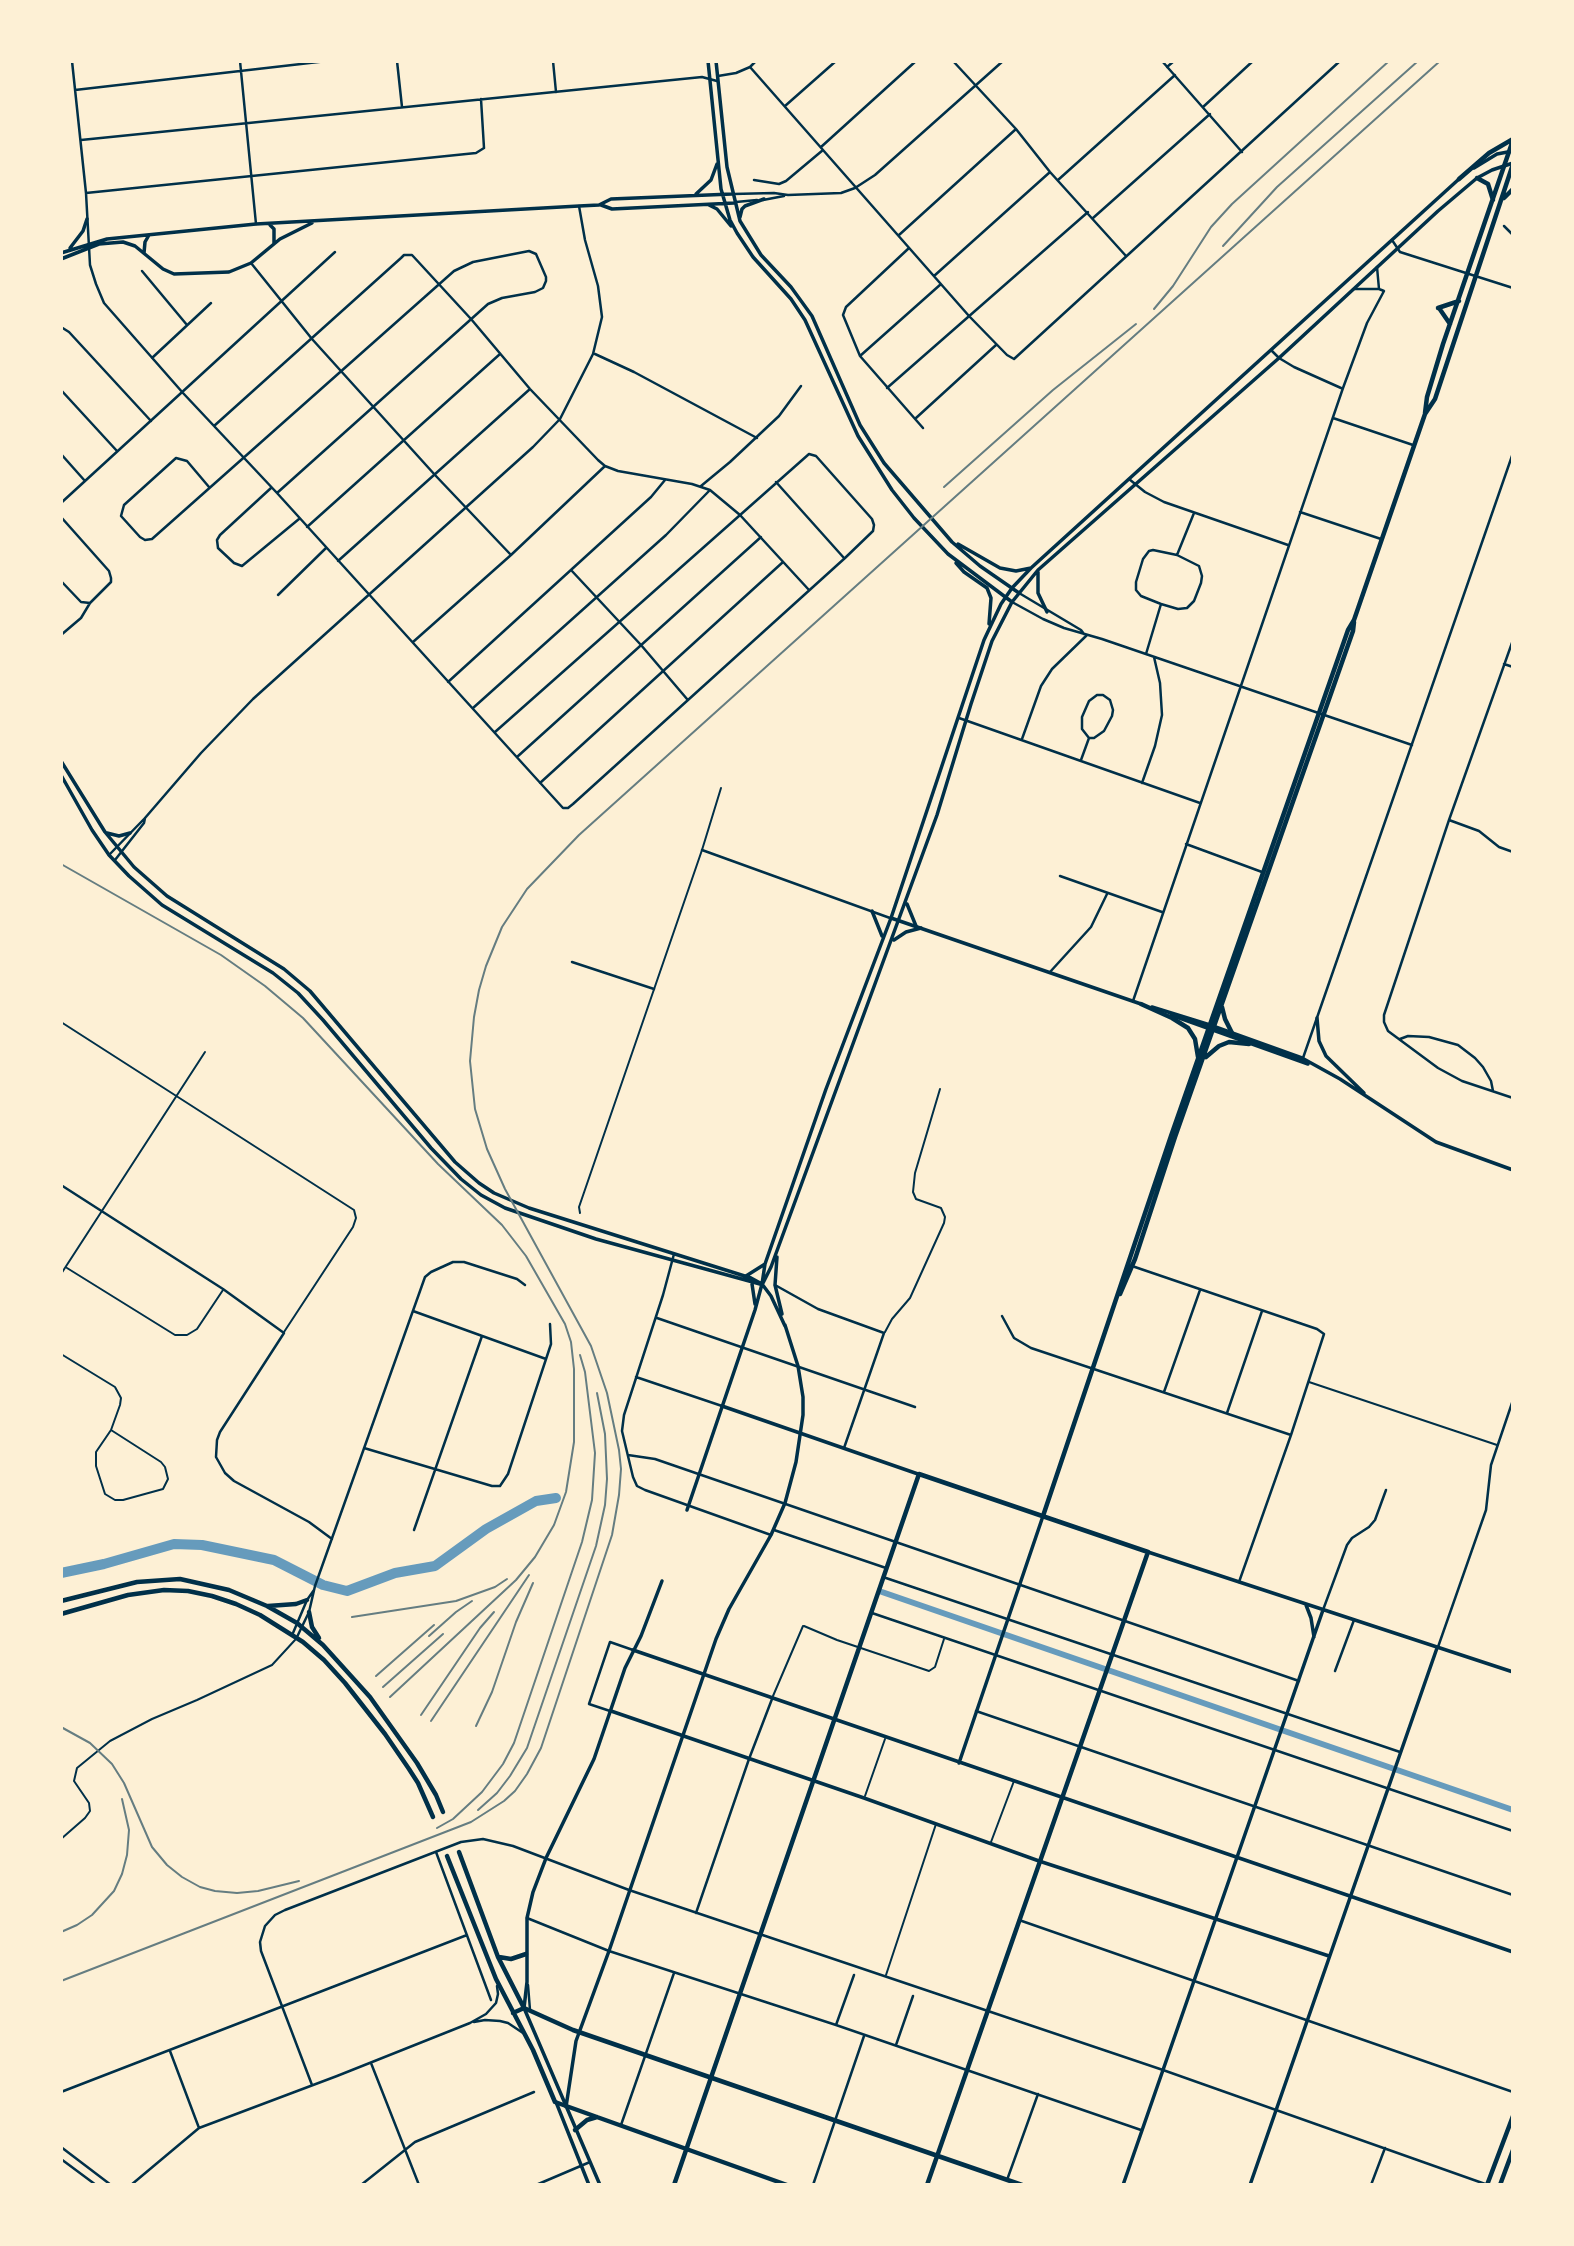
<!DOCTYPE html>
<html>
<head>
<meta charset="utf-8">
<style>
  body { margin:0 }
  #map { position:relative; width:1574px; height:2246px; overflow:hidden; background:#fdf0d5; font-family:Figtree,sans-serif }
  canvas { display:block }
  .frame { position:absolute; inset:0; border:63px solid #fdf0d5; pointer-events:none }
</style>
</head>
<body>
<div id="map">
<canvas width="1574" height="2246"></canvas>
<div class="frame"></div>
</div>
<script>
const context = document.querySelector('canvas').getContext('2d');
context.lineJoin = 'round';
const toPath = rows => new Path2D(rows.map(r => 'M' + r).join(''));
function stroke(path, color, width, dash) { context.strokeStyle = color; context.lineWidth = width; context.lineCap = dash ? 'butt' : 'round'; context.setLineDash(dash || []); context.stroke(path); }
stroke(toPath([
  [882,1592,1513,1810]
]), '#669bbc', 6);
stroke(toPath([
  [61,1573,104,1564,174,1544,202,1545,274,1560,323,1585,347,1591,395,1573,435,1566,486,1529,536,1501,556,1498]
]), '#669bbc', 10);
stroke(toPath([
  [61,1022,354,1210,356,1218,353,1227,284,1332],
  [580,1213,579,1207,702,850,721,788],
  [67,1268,175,1335,187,1335,197,1329,223,1290],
  [61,1274,205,1052],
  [885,1332,892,1319,910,1298,944,1223,945,1217,941,1208,916,1199,913,1192,915,1173,940,1089],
  [61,1354,115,1387,121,1398,120,1405,111,1430,96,1452,96,1466,105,1494,115,1500,123,1500,163,1489,168,1479,165,1467,161,1462,111,1430],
  [1309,1382,1497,1445],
  [804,1626,837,1640,929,1671,935,1667,944,1639],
  [865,1796,885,1739],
  [61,1839,85,1818,90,1811,89,1803,74,1781,77,1768,110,1741,152,1719,197,1700,272,1665,295,1640],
  [991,1842,1014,1781],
  [886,1975,936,1824]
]), '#003049', 2);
stroke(toPath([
  [773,1696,803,1626]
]), '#003049', 2);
stroke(toPath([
  [72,61,86,193,90,265,96,284,104,303,183,393,277,493,563,808,568,808,573,804,845,558,873,531,874,525,872,519,816,456,809,454,495,732],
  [240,61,256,224],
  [397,61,402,107],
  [553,61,556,92],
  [953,61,1016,129,1050,172,1126,256],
  [1162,61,1242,152],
  [750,67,969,316,1007,355,1014,359,1340,61],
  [1167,67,1174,61],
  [718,76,736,73,750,67,756,61],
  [75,90,327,61],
  [785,106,836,61],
  [1203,107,1253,61],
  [81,140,702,77,717,81],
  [821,147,916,61],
  [754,180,779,184,786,181,823,150],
  [1058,180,1175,75],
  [86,193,476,153,484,148,481,99],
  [733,194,774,193,788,195,841,193,855,188,875,175,1003,61],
  [763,200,784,196],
  [736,202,757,200],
  [1093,218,1210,114],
  [1504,226,1513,235],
  [899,235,1016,129],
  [1392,240,1400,252,1513,288],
  [909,248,846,307,843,315,860,356,923,428],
  [251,263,312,339,435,475,511,555],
  [1377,267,1379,289],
  [142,271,187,325],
  [934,276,1050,172],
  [61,327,69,332,151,421],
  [1271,350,1279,358,1294,367,1341,388],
  [595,354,634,372,757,438],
  [860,356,941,284],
  [152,358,211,303],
  [887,388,1088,212],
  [61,390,117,451],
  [916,418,996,345],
  [1333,418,1413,445],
  [214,426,401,258,404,255,412,255,471,319,530,389,598,460,605,466,618,471,692,484,710,490,740,515,809,590],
  [61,454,85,481],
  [1129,479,1145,492,1164,502,1288,545],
  [776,482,844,558],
  [701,486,730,462,779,416,801,386],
  [209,487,187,461,176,458,124,505,121,516,140,537,145,540,152,539,454,271,473,262,529,251,536,254,546,277,546,281,543,288,535,292,502,298,488,304,277,493],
  [271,488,220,535,217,540,218,548,234,563,242,566,299,519],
  [61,503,335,252],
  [1300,512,1381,539],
  [61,517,109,571,111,578,111,582,90,603,81,618,61,635],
  [307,527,500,354],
  [338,561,530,389],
  [571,570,641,645,687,699],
  [61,581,81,602,90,603],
  [1019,593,1081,630,1084,634],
  [278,595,326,548],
  [1012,602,1043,619,1064,628,1102,639,1412,745],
  [1161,604,1141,596,1136,590,1136,582,1143,559,1149,551,1153,550,1177,555],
  [1513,640,1449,820,1384,1015,1384,1022,1388,1031,1438,1068,1462,1081,1513,1098],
  [413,642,511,555,605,466],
  [1146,654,1161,604,1178,609,1187,608,1194,601,1201,583,1202,576,1199,566,1177,555,1194,513],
  [1504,664,1513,667],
  [448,682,651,497,665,480],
  [1097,695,1103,695,1110,700,1113,710,1112,716,1104,731,1094,738,1089,738,1082,729,1082,717,1089,701,1097,695],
  [473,708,666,535,710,490],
  [959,718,1200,803],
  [1022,739,1041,686,1052,669,1087,635],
  [517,757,761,537],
  [1081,760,1089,738],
  [540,783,783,562],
  [1142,783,1155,746,1162,715,1160,683,1154,657],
  [1449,820,1479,831,1499,847,1513,852],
  [1186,844,1262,872],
  [702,850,890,918],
  [109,855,145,818,201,753,253,699,533,447,560,419,593,354,602,317,598,286,585,240,579,206],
  [115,860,144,823,145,818],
  [1060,876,1162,912],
  [572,962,654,989],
  [1050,972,1091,927,1107,894],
  [1133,1001,1343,388,1367,323,1384,291,1379,289,1355,289],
  [1400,1039,1408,1036,1429,1037,1458,1045,1475,1058,1483,1067,1491,1081,1493,1091],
  [1303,1058,1513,453],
  [61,1185,223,1289,284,1333,220,1432,217,1440,216,1457,225,1473,234,1481,309,1522,332,1539],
  [674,1254,663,1295,624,1415,622,1431,633,1477,637,1486,645,1490,771,1535],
  [1132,1266,1317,1329,1324,1334,1291,1435,1239,1582],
  [775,1285,818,1309,884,1333,844,1448],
  [413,1311,546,1359],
  [1002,1316,1014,1338,1031,1348,1291,1435],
  [657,1318,915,1407],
  [636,1377,722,1406],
  [1164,1392,1200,1290],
  [1227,1413,1262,1311],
  [364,1448,492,1486,500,1486,508,1474,551,1344,550,1324],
  [628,1455,655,1459,1299,1681],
  [414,1530,482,1336],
  [774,1530,886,1568],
  [883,1577,1400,1752],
  [1323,1610,1347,1545,1352,1538,1369,1527,1375,1520,1386,1490],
  [872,1613,1513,1831],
  [293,1633,307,1600,314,1590],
  [297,1637,309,1612,315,1586,425,1277,431,1272,453,1262,464,1262,517,1279,525,1285],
  [1438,1647,1486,1510,1491,1465,1513,1400],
  [1335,1671,1354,1620],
  [610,1711,589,1704,610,1642,633,1650],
  [976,1711,1513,1895],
  [436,1852,491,2000],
  [696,1913,749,1759,772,1699],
  [527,1918,609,1951,836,2025,1141,2130],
  [1019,1920,1513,2092],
  [528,1985,530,2010],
  [474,2022,485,2020,500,2021,508,2023,523,2033],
  [836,2025,854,1975],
  [896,2045,913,1996],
  [170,2051,199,2128],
  [371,2063,419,2185],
  [312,2085,261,1951,260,1942,265,1926,275,1915,285,1910,461,1842,483,1839,513,1846,629,1890,1163,2070,1488,2185],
  [61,2092,467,1935],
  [621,2125,674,1973],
  [61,2147,111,2185],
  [61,2159,96,2185],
  [1007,2180,1038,2094],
  [131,2185,199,2128,337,2076,470,2023,486,2014,496,2003,498,1994,497,1986],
  [361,2185,415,2142,534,2092],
  [536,2185,590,2162],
  [813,2185,864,2036],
  [1371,2185,1385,2148]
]), '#003049', 2.5);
stroke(toPath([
  [891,918,1141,1004],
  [1152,1007,1210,1025,1302,1058,1340,1079,1436,1142,1513,1170],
  [1171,1015,1308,1064],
  [1317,1018,1319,1041,1326,1056,1364,1093],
  [722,1406,918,1474],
  [1148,1552,1513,1672],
  [1306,1605,1311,1618,1314,1637],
  [633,1650,1513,1952],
  [611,1711,864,1798,1039,1861,1329,1956],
  [959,1763,1043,1516],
  [1123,2185,1323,1610],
  [1250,2185,1437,1648]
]), '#003049', 3.5);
stroke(toPath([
  [708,61,721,189,730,220,737,233,753,257,791,299,805,320,858,436,892,490,914,518,948,554,1012,602],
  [716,61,727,167,740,221,761,255,791,287,812,316,860,425,884,463,952,542,980,566,1019,593],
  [1474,168,1497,154,1513,151],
  [696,194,711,180,717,164],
  [601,205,612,209,734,203],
  [709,205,717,209,731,226],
  [740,217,742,209,745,206,764,199],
  [270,225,274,229,274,243],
  [70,248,83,231,87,219],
  [61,253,107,239,256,224,579,206,599,205,611,199,732,194],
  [144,253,145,242,149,235],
  [61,259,99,244,123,242,135,246,163,269,174,274,229,272,251,263,280,239,312,223],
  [958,544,1000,568,1016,571,1031,568],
  [956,563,964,572,987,588,991,598,989,624],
  [1038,572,1038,593,1047,612],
  [61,761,105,832,134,867,167,896,284,969,310,991,455,1162,479,1183,494,1193,529,1208,751,1278,762,1284,771,1296,785,1326],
  [61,775,92,830,109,855,129,876,162,905,273,973,298,993,323,1020,431,1148,461,1179,481,1195,505,1208,596,1239,760,1284],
  [107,833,119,836,130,833],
  [907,904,916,926],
  [872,911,882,936],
  [894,940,906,932,921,928],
  [777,1257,775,1285,782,1314],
  [746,1276,765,1264],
  [763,1283,771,1267,937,815,971,704,992,641,1012,602,1038,570,1279,358,1438,211,1477,178,1492,170,1513,163],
  [752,1284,755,1304],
  [687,1510,755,1310,762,1284,765,1264,826,1089,891,918,984,640,1001,604,1012,588,1031,568,1459,179],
  [556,2102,589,2185],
  [566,2107,576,2041,609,1951,716,1639,729,1609,771,1535,785,1503,796,1462,803,1415,803,1397,798,1366,785,1325],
  [600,2185,524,2008,527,1982,527,1918,533,1892,546,1858,594,1759,625,1668,641,1636,662,1581]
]), '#003049', 3.5);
stroke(toPath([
  [1477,178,1488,184,1493,200],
  [1459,179,1489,153,1513,139],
  [1504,198,1513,189],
  [1438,308,1459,301],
  [1439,308,1450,324],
  [1425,413,1427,397,1443,344,1513,140],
  [1141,1004,1172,1018,1188,1028,1195,1039,1198,1057],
  [1222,1007,1225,1019,1232,1033],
  [1206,1057,1219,1046,1229,1042,1249,1044],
  [1120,1294,1135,1259,1175,1137,1353,631,1354,622],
  [1043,1516,1171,1136,1348,630,1354,620,1425,414,1435,399,1513,164],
  [674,2185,919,1474,1148,1552,927,2185],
  [1487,2185,1513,2116],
  [1500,2185,1513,2150]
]), '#003049', 4.5);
stroke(toPath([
  [61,1601,137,1582,180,1579,229,1590,267,1606,297,1623,323,1645,370,1697,417,1763,436,1795,443,1812],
  [268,1606,296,1604,307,1600],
  [309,1612,312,1627,319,1638],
  [61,1614,128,1595,164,1590,188,1591,212,1596,236,1604,260,1615,303,1642,324,1660,345,1683,385,1734,409,1769,418,1783,433,1817],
  [459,1852,498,1957,524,2008],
  [447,1856,496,1979,533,2050,555,2102,787,2185],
  [499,1957,511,1959,526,1954],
  [513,2013,524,2008,573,2030,1022,2185],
  [575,2130,587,2120,597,2117]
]), '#003049', 4.5);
stroke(toPath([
  [1223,246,1277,187,1418,61],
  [1154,309,1173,286,1211,227,1232,204,1389,61],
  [944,487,1053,390,1136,324],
  [61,864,221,955,265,986,303,1018,438,1164,502,1225,526,1256,565,1324,571,1342,574,1369,574,1442,566,1492,554,1525,535,1557,516,1580,390,1697],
  [352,1617,456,1601,495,1587,507,1579],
  [429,1636,456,1612,472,1601],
  [376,1676,434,1625],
  [383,1687,443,1634],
  [421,1715,480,1628,494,1612],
  [431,1721,529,1575],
  [476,1726,492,1692,516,1622,533,1583],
  [61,1727,90,1743,112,1764,124,1783,152,1847,167,1865,182,1877,200,1887,215,1891,237,1893,258,1891,299,1881],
  [478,1810,497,1793,510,1776,527,1748,596,1546,605,1505,607,1479,605,1434,597,1393],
  [437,1828,453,1819,482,1792,503,1764,514,1743,582,1542,592,1500,595,1453,585,1372,580,1355],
  [61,1932,77,1925,92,1915,114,1891,122,1874,127,1855,129,1830,122,1799],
  [61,1981,471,1822,504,1801,515,1791,527,1774,541,1748,612,1535,619,1495,621,1469,619,1450,607,1393,591,1346,505,1189,487,1149,475,1109,470,1061,474,1017,479,990,486,966,502,927,527,889,579,835,1440,61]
]), '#657d81', 2);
</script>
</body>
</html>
